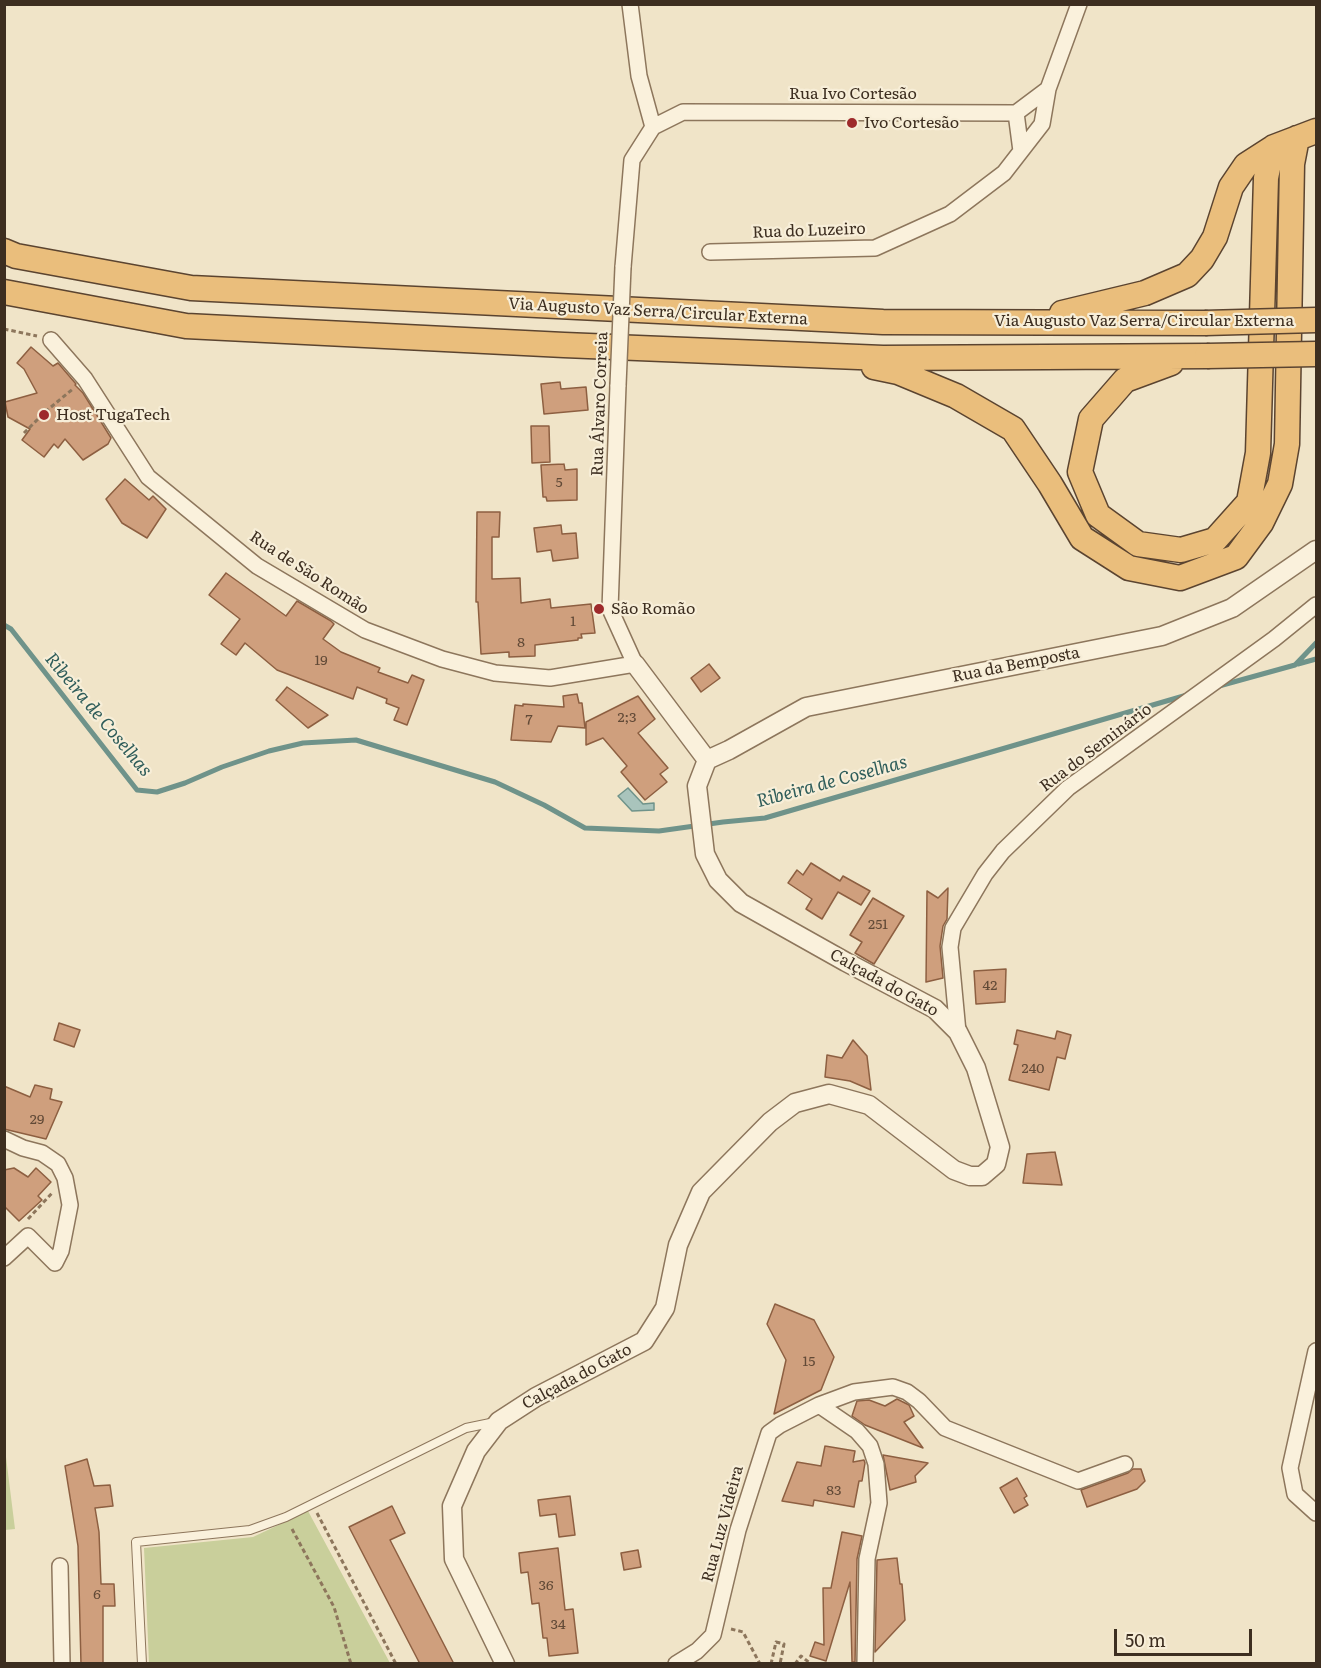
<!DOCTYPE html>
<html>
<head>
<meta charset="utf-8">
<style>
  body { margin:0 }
  #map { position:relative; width:1321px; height:1668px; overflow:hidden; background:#f0e4c8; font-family:Literata,serif }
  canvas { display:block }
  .frame { position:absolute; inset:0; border:6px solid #3d2e20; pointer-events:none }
  .scale { position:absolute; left:1114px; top:1629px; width:138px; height:27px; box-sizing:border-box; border:3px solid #3d2e20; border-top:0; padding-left:8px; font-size:18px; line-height:21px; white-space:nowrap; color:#3d2e20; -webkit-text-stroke:4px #f7eed8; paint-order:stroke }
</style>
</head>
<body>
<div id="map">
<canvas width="1321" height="1668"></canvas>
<div class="frame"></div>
<div class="scale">50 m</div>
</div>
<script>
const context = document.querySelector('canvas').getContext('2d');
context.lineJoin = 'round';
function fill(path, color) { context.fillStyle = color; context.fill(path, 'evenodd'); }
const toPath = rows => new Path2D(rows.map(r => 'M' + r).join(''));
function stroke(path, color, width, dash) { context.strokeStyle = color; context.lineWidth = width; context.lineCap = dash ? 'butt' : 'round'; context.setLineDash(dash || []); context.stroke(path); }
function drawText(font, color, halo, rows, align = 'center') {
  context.font = font + ' Literata,serif'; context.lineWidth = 4.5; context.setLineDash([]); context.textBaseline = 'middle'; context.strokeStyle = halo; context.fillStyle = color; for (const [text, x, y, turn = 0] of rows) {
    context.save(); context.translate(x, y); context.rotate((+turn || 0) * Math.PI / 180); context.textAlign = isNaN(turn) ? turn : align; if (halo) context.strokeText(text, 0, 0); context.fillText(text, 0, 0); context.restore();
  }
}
fill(toPath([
  [5,1449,15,1529,5,1530,4,1530],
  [308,1511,390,1663,149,1663,144,1548,253,1537]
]), '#c9cf9b');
const water = toPath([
  [628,788,643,804,654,803,654,810,632,811,618,796,628,788]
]);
fill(water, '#a9c4bc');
stroke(water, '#6f938a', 1.5);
stroke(toPath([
  [4,625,11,629,137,790,157,792,185,783,222,767,269,751,303,743,356,740,495,782,544,805,585,828,659,831,723,822,765,818,1187,695],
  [1298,664,1316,659],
  [1219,686,1295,665,1316,643]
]), '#6f938a', 5);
const building = toPath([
  [31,347,53,366,58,363,76,384,75,385,83,393,111,438,108,444,83,460,65,439,58,448,54,444,44,457,22,440,30,429,8,417,5,402,37,393,24,369,17,363,31,347],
  [560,382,561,389,586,387,588,410,544,414,541,384,560,382],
  [531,426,549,426,550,462,532,463,531,426],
  [564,464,565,470,577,469,577,500,547,501,546,497,543,497,541,465,564,464],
  [125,479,149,500,153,496,166,509,147,538,122,523,106,499,125,479],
  [477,512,500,512,499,537,492,537,492,579,520,578,521,603,550,599,551,608,591,604,595,633,581,634,582,638,578,638,578,640,535,645,535,656,509,657,509,652,481,654,478,602,476,602,477,512],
  [561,525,562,534,576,533,578,558,553,561,551,550,537,552,534,528,561,525],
  [226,573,286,616,297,601,331,621,334,624,323,639,341,652,380,668,378,672,408,683,412,675,424,680,407,725,394,720,399,708,386,703,387,699,357,687,353,699,277,670,245,643,236,655,221,644,240,619,209,595,226,573],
  [709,664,720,678,701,692,691,678,709,664],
  [287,687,328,715,308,728,276,700,287,687],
  [577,694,579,703,582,703,585,728,558,726,551,742,511,740,515,705,523,706,523,704,564,707,563,696,577,694],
  [638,696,655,719,638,733,668,768,660,774,667,782,645,800,621,772,627,766,603,738,586,745,586,722,638,696],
  [811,863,840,881,843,876,870,891,861,905,838,892,822,919,806,909,812,899,788,883,797,870,803,875,811,863],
  [948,888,947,919,943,926,940,946,943,978,926,982,927,891,938,898,948,888],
  [873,898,904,916,874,964,855,953,862,942,850,935,873,898],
  [1006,969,1005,1002,976,1004,974,971,1006,969],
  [59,1023,80,1030,74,1047,54,1040,59,1023],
  [1017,1030,1055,1039,1057,1031,1071,1035,1065,1059,1057,1057,1049,1090,1009,1080,1018,1045,1014,1044,1017,1030],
  [853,1040,867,1056,871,1090,850,1081,825,1077,827,1055,842,1058,853,1040],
  [35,1085,52,1089,50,1099,62,1102,46,1139,4,1129,4,1086,30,1097,35,1085],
  [1055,1152,1062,1185,1023,1183,1027,1154,1055,1152],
  [14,1168,28,1177,36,1168,51,1182,38,1196,42,1200,19,1221,4,1206,4,1170,14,1168],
  [775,1304,814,1320,834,1357,821,1390,774,1414,786,1360,767,1324,775,1304],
  [897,1399,909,1405,914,1416,904,1422,923,1448,865,1425,852,1416,857,1401,869,1400,885,1406,897,1399],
  [825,1446,855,1451,853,1462,864,1460,865,1463,862,1481,859,1481,854,1507,814,1500,813,1506,782,1501,797,1462,821,1466,825,1446],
  [883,1455,928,1463,915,1476,916,1482,890,1490,883,1455],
  [87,1459,94,1486,110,1485,113,1506,95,1508,99,1532,101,1584,114,1584,115,1606,103,1606,103,1664,81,1664,78,1546,65,1466,87,1459],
  [1133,1469,1141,1469,1145,1481,1137,1489,1087,1507,1081,1490,1128,1473,1133,1469],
  [1017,1478,1027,1496,1024,1498,1028,1505,1014,1513,1000,1488,1017,1478],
  [570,1496,575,1535,559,1537,556,1514,540,1516,538,1500,570,1496],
  [392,1506,405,1533,390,1540,454,1664,420,1664,349,1527,392,1506],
  [842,1532,862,1536,857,1559,855,1662,852,1662,850,1582,826,1661,810,1656,815,1642,824,1645,823,1588,831,1588,842,1532],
  [558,1548,565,1610,573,1609,578,1653,549,1656,547,1638,543,1638,539,1603,532,1604,528,1572,521,1573,519,1553,558,1548],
  [638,1550,641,1567,624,1570,621,1553,638,1550],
  [897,1558,900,1584,902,1584,905,1620,875,1652,877,1560,897,1558]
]);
fill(building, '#cf9f7d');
stroke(building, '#8d5f41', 1.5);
const service = toPath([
  [142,1664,136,1542,250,1530,286,1517,466,1428,495,1422]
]);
const minor = toPath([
  [1016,113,1021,151],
  [653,127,683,112,1016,113,1048,89],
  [710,252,875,248,950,214,1004,173,1042,124,1048,89,1079,4],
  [623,267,632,160,653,127,639,76,630,4],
  [51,340,85,379,148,477,257,566,365,630,442,659,495,673,550,678,635,664,610,609,618,385],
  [958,1032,950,947,953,928,985,874,1003,851,1068,788,1274,639,1316,605],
  [4,1139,23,1148,42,1153,58,1164,65,1178,70,1205,61,1251,55,1263,28,1236,4,1258],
  [1316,1351,1290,1468,1295,1494,1316,1513],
  [60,1566,62,1664],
  [676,1664,697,1651,713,1635,738,1530,769,1433,780,1425,819,1405],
  [865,1664,867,1559,879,1503,876,1464,870,1446,857,1431,819,1405,854,1392,893,1387,907,1392,919,1401,945,1428,1078,1481,1125,1464]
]);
const tertiary = toPath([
  [635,664,707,760],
  [707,760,729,750,806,707,1162,636,1232,608,1316,550],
  [505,1664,454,1559,452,1506,476,1451,499,1421,536,1397,644,1341,665,1308,678,1245,701,1192,770,1122,795,1103,829,1094,869,1105,954,1170,970,1176,982,1176,996,1164,1000,1147,976,1068,958,1032,935,1009,846,962,741,903,718,880,705,854,697,786,707,760]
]);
const trunk = toPath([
  [4,251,16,256,191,288,883,322,1205,323],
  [4,292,186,326,564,345,883,358,1207,356],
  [1062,313,1145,293,1187,275,1202,259,1215,237,1231,187,1246,165,1274,147,1316,131],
  [1171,363,1125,380,1091,419,1080,472,1098,515,1138,544,1181,550,1215,540,1249,502,1258,453,1266,178,1269,163,1274,147],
  [874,367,898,372,956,396,1013,429,1050,484,1082,538,1129,568,1180,578,1236,557,1261,523,1280,484,1287,444,1292,164,1297,138]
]);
stroke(service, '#8d765c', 10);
stroke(minor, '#8d765c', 18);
stroke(tertiary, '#8d765c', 21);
stroke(trunk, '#5b4430', 27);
stroke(toPath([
  [4,329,37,336],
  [24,433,45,412,74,388],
  [28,1219,52,1193],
  [317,1513,396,1664],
  [292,1529,334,1607,351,1664],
  [731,1629,743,1632,760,1664],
  [771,1664,776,1642,784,1644,780,1664],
  [795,1664,801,1656,811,1664]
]), '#8d765c', 3, [4.5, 3]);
stroke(service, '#faf1dc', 8);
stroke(minor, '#faf1dc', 15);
stroke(tertiary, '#faf1dc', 18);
stroke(trunk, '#eabe7c', 24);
const minorBridge = toPath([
  [618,385,623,267]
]);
const trunkBridge = toPath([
  [1205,323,1316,320],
  [1207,356,1316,354]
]);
stroke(minorBridge, '#8d765c', 18, []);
stroke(trunkBridge, '#5b4430', 27, []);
stroke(minorBridge, '#faf1dc', 15);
stroke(trunkBridge, '#eabe7c', 24);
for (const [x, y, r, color] of [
  [852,123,6,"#9e2a2b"],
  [44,415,6,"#9e2a2b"],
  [599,609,6,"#9e2a2b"]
]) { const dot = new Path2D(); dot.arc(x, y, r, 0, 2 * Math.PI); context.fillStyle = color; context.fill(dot); stroke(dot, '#f7eed8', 2); }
drawText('14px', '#624a37', null, [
  ["5",559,483],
  ["1",573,622],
  ["8",521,643],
  ["19",321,661],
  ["2;3",627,718],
  ["7",529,720],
  ["251",878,925],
  ["42",990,986],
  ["240",1033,1069],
  ["29",37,1120],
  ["15",809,1362],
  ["83",834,1491],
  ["36",546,1586],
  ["6",97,1595],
  ["34",558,1625]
]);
drawText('16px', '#3d2e20', '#f7eed8', [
  ["Rua Ivo Cortesão",853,94],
  ["Rua do Luzeiro",809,231,-2],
  ["Via Augusto Vaz Serra/Circular Externa",658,312,3],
  ["Via Augusto Vaz Serra/Circular Externa",1144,321],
  ["Rua Álvaro Correia",600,404,-88],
  ["Rua de São Romão",309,573,33],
  ["Rua da Bemposta",1016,665,-11],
  ["Rua do Seminário",1096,748,-37],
  ["Calçada do Gato",884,983,29],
  ["Calçada do Gato",577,1377,-28],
  ["Rua Luz Videira",723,1524,-75]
]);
drawText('16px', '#3d2e20', '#f7eed8', [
  ["Ivo Cortesão",864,123],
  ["Host TugaTech",56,415],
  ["São Romão",611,609]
], 'left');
drawText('italic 18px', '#2f5d5a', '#f7eed8', [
  ["Ribeira de Coselhas",98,715,50],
  ["Ribeira de Coselhas",832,782,-15]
]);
</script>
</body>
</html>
